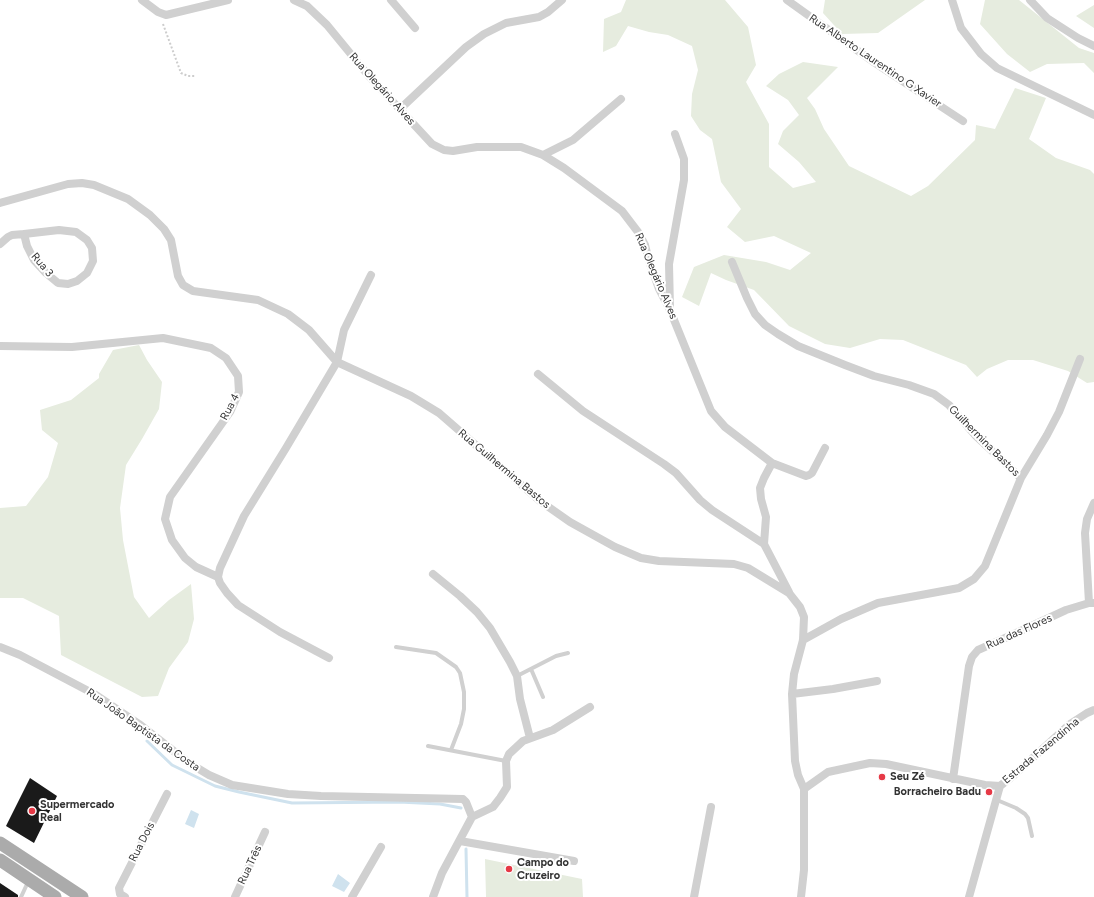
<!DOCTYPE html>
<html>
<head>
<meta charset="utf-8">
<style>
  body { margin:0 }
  canvas { display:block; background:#fff }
</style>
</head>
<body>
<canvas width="1094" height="897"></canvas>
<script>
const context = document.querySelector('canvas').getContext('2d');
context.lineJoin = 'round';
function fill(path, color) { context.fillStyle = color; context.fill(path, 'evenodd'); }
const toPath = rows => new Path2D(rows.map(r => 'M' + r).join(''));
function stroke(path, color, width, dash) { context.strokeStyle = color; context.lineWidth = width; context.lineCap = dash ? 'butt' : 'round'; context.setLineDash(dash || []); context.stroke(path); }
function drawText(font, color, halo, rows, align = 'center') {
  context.font = font + ' Figtree,sans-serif'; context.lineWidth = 4; context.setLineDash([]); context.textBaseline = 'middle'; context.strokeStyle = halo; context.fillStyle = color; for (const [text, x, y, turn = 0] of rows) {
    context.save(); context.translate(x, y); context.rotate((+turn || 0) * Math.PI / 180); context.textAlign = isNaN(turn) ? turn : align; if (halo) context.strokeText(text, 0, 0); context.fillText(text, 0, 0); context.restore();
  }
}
fill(toPath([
  [626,0,725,0,748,27,756,65,746,82,769,124,769,167,793,188,816,182,799,162,778,144,783,131,799,115,788,100,766,86,779,74,803,62,838,67,807,98,815,109,824,129,849,166,911,196,928,186,975,140,976,125,995,129,1015,88,1046,98,1029,139,1056,158,1090,170,1094,174,1094,382,1087,383,1068,371,1033,360,1008,360,987,369,977,377,966,365,903,340,880,339,850,348,825,344,789,326,754,290,726,280,711,273,699,306,682,297,694,267,724,255,766,262,790,270,811,253,774,236,745,242,727,227,741,209,721,182,712,139,700,130,691,116,692,94,698,70,692,46,668,35,649,32,628,26,616,46,603,52,604,19,621,12],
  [825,0,925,0,878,33,842,34,823,13],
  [985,0,1019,0,1079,48,1094,53,1094,73,1084,63,1047,64,1030,72,1007,54,980,24],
  [1094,5,1094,28,1076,16],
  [139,345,147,360,162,382,159,409,142,439,126,465,120,508,123,540,134,597,149,618,169,600,191,584,194,619,188,642,169,668,158,696,142,697,61,655,59,616,23,598,0,598,0,508,26,506,48,477,58,443,42,430,40,410,71,400,99,378,99,374,113,350],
  [485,859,582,879,583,897,486,897]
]), '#e6ecdf');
fill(toPath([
  [191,810,199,814,194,828,185,824],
  [338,874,350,883,344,892,332,886]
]), '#cfe2ee');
stroke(toPath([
  [147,741,172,765,215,786,239,792,292,803,399,802,440,804,461,808],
  [466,849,467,897]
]), '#cfe2ee', 3);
fill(toPath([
  [30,778,57,796,34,843,6,826],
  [0,883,18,895,18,897,0,897]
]), '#1a1a1a');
stroke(toPath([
  [163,24,181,73,188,76,195,76]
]), '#cdcdcd', 2, [2, 2]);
stroke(toPath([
  [396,647,436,653,456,667,460,673,464,692,464,709,461,724,451,750],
  [531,669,543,697],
  [517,676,556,656,568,653],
  [428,746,506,761],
  [997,800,1016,808,1025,814,1028,818,1032,836],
  [21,897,28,882]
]), '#d0d0d0', 4);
stroke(toPath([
  [142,0,158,12,166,15,228,0],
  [294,0,307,6,327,25,368,75,432,144,444,150,453,151,477,147,521,147,543,155,564,168,622,211,638,232,645,245,649,261,659,289,670,310,711,411,725,427,772,463,764,478,760,488,761,499,766,517,764,544,789,592],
  [391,0,415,28],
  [787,0,875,63,963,121],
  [952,0,961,28,981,54,997,68,1094,115],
  [1030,0,1047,18,1078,38,1094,46],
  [400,109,466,47,484,34,506,23,539,17,548,12,562,0],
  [543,155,573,140,621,99],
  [0,203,68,184,82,183,94,185,128,199,150,215,164,229,171,240,178,276,183,285,193,291,258,300,288,314,309,330,337,362,411,396,439,413,540,501,570,522,615,547,641,558,659,561,734,564,748,568,789,593,800,607,804,617,803,640,794,674,792,694,795,761,798,775,804,789,804,870,801,897],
  [0,244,8,237,12,235,24,234,59,230,76,232,87,240,92,248,93,261,87,273,77,281,68,284,58,283,46,273,34,260,27,246,24,234],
  [732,262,747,298,755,314,765,325,778,334,798,346,845,365,874,376,909,385,934,394,949,405,976,436,1021,478,985,566,974,579,959,588,878,603,841,619,803,640],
  [670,308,669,264,684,180,684,159,675,134],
  [0,346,72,347,163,338,211,348,226,358,238,376,239,392,230,412,170,497,165,519,172,540,185,558,196,567,218,577],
  [538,374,583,411,664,464,676,473,700,500,712,510,764,544],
  [772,463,806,476,809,475,812,473,825,448],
  [1021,478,1047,435,1059,412,1080,359],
  [433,574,460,596,477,612,490,628,510,662,517,676,520,699,530,738],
  [1089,603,1085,533,1087,519,1094,503],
  [0,647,20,655,96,695,139,724,189,763,209,775,232,785,288,794,321,796,463,799,466,802,472,817],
  [329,658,280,632,238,605,227,593,220,583,218,577,220,568,244,516,286,448,337,362,344,330,371,275],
  [792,694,833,689,877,681],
  [953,779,969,666,972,657,978,650,1012,635,1066,610,1089,603,1094,603],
  [804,789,828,772,870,763,886,764,985,785,1000,786,1014,775,1070,724,1087,713,1094,710],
  [460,841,574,861],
  [125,897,120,894,119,888,167,794],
  [235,897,265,832],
  [352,897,381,847],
  [433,897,442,873,472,817,493,807,500,798,507,787,506,761,509,754,523,741,553,730,590,707],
  [694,897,711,807],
  [969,897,1000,786]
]), '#d0d0d0', 8);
stroke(toPath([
  [0,843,82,897],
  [0,860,55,897]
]), '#ababab', 13);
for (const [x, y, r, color] of [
  [882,777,4,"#e63946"],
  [989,792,4,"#e63946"],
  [32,811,4,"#e63946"],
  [509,869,4,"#e63946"]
]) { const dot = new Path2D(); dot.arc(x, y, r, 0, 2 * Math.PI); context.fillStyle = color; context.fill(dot); stroke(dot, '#fff', 1.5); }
drawText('11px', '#333', '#fff', [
  ["Rua Alberto Laurentino G Xavier",875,61,34],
  ["Rua Olegário Alves",382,89,48],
  ["Rua 3",42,265,50],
  ["Rua Olegário Alves",656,276,67],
  ["Rua 4",230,407,-62],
  ["Guilhermina Bastos",984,441,45],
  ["Rua Guilhermina Bastos",504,469,40],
  ["Rua das Flores",1019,632,-24],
  ["Rua João Baptista da Costa",143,730,35],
  ["Estrada Fazendinha",1041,751,-40],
  ["Rua Dois",142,842,-63],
  ["Rua Três",250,865,-65]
]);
drawText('bold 11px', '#333', '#fff', [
  ["Seu Zé",890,777],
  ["Borracheiro Badu",981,792,"right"],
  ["Supermercado",40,805],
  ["Real",40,818],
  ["Campo do",517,863],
  ["Cruzeiro",517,876]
], 'left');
</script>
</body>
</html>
